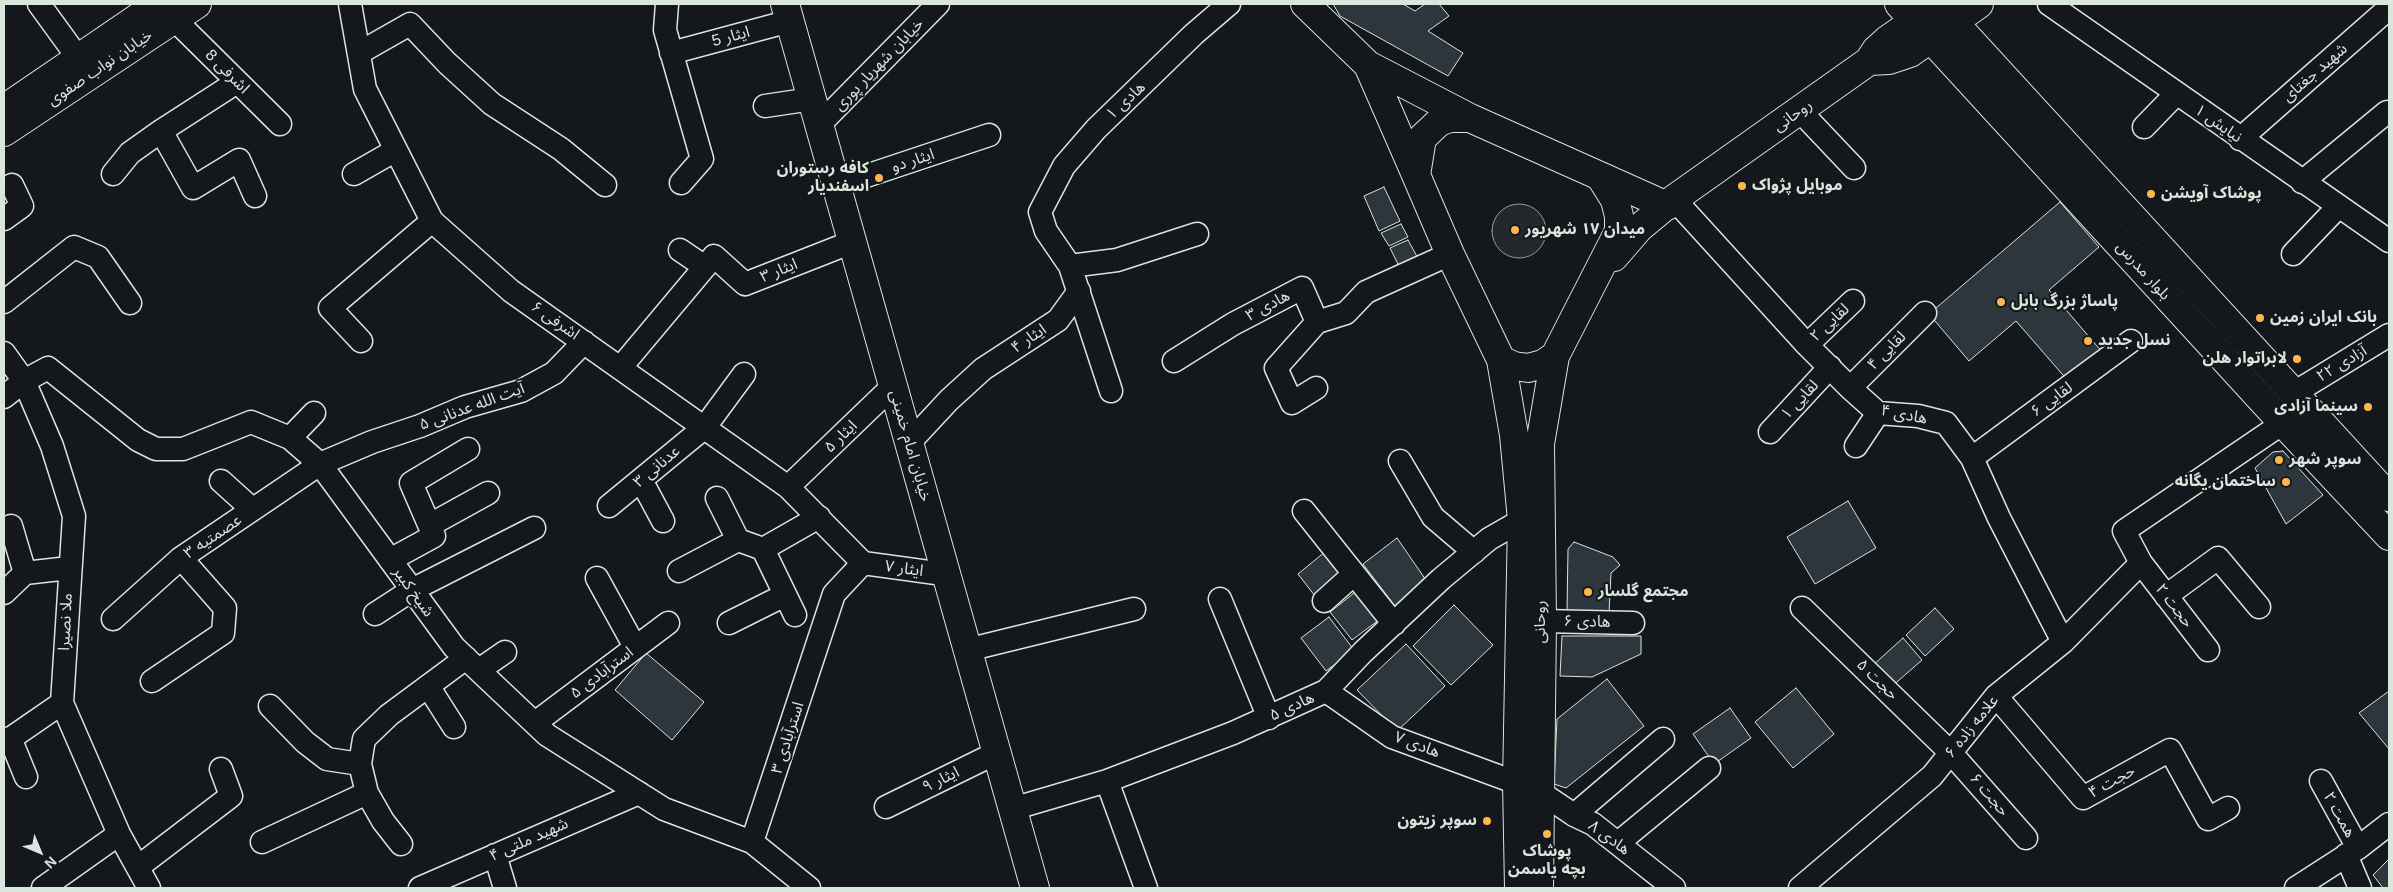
<!DOCTYPE html>
<html>
<head>
<meta charset="utf-8">
<style>
  body { margin:0 }
  #map { position:relative; width:2393px; height:892px; overflow:hidden; background:#14181c; font-family:Helvetica,sans-serif }
  canvas { display:block }
  .frame { position:absolute; inset:0; border:5px solid #d8e6dc; pointer-events:none }
  .north { position:absolute; left:15px; top:827px; width:50px; height:50px; -webkit-text-stroke:4px #14181c; paint-order:stroke; rotate:135deg; font-size:14px; font-weight:700; line-height:20px; text-align:center; color:#d8e6dc }
  .north::after { content:''; display:block; margin:auto; width:18px; height:22px; background:#d8e6dc; clip-path:polygon(50% 0,100% 100%,50% 72%,0 100%) }
</style>
</head>
<body>
<div id="map">
<canvas width="2393" height="892"></canvas>
<div class="frame"></div>
<div class="north">N</div>
</div>
<script>
const context = document.querySelector('canvas').getContext('2d');
context.lineJoin = 'round';
function fill(path, color) { context.fillStyle = color; context.fill(path, 'evenodd'); }
const toPath = rows => new Path2D(rows.map(r => 'M' + r).join(''));
function stroke(path, color, width, dash) { context.strokeStyle = color; context.lineWidth = width; context.lineCap = dash ? 'butt' : 'round'; context.setLineDash(dash || []); context.stroke(path); }
function drawText(font, color, halo, rows, align = 'center') {
  context.font = font + ' Helvetica,"Noto Sans Arabic",sans-serif'; context.lineWidth = 4; context.setLineDash([]); context.textBaseline = 'middle'; context.strokeStyle = halo; context.fillStyle = color; for (const [text, x, y, turn = 0] of rows) {
    context.save(); context.translate(x, y); context.rotate((+turn || 0) * Math.PI / 180); context.textAlign = isNaN(turn) ? turn : align; if (halo) context.strokeText(text, 0, 0); context.fillText(text, 0, 0); context.restore();
  }
}
const parking = toPath([
  '1492 231a27 27 0 1 1 54 0a27 27 0 1 1-54 0Z'
]);
fill(parking, '#24282b');
stroke(parking, '#939e99', 1);
const building = toPath([
  [1333,4,1403,4,1415,11,1425,4,1439,4,1449,16,1428,31,1463,53,1448,76,1340,16,1333,4],
  [1384,187,1400,221,1379,231,1364,196,1384,187],
  [2060,202,2099,247,2049,290,2103,353,2069,382,2016,321,1969,361,1929,314,2060,202],
  [1401,224,1408,237,1389,246,1381,233,1401,224],
  [1408,240,1420,262,1401,270,1390,248,1408,240],
  [2283,451,2323,495,2286,524,2255,468,2273,452,2283,451],
  [1848,501,1876,548,1815,584,1787,537,1848,501],
  [1397,538,1430,586,1401,614,1363,564,1397,538],
  [1574,542,1613,557,1620,565,1611,573,1609,613,1567,612,1568,549,1574,542],
  [1326,551,1344,572,1315,596,1298,574,1326,551],
  [1358,590,1380,619,1352,640,1330,612,1358,590],
  [1454,605,1493,645,1451,685,1413,646,1454,605],
  [1935,608,1954,629,1925,656,1906,635,1935,608],
  [1329,617,1354,650,1326,671,1301,638,1329,617],
  [1562,636,1641,636,1641,654,1592,677,1560,676,1562,636],
  [1903,638,1922,660,1890,688,1871,667,1903,638],
  [1406,644,1445,686,1397,731,1357,690,1406,644],
  [646,653,704,702,672,740,615,690,646,653],
  [1607,679,1644,726,1566,788,1554,784,1557,719,1607,679],
  [1796,688,1834,734,1793,768,1755,722,1796,688],
  [2389,691,2389,749,2359,713,2389,691],
  [1730,708,1751,738,1714,764,1693,734,1730,708],
  [2389,859,2389,888,2383,888,2373,875,2389,859]
]);
fill(building, '#2c363c');
stroke(building, '#d8e6dc', 1);
const minor = toPath([
  [39,4,79,59],
  [350,4,365,89,432,221,511,291,788,487,863,563],
  [667,4,665,30,702,159,681,183],
  [2049,4,2389,241],
  [174,19,280,124],
  [359,53,410,24,447,63,492,104,561,149,605,185],
  [671,53,790,21],
  [765,106,812,99],
  [1800,111,1854,168],
  [819,125,938,4],
  [2144,127,2176,94],
  [161,131,193,188,239,160,255,196],
  [2240,139,2389,8],
  [113,174,130,153,161,131,237,82],
  [354,174,396,150],
  [2302,182,2387,112],
  [836,186,989,135],
  [1674,199,1807,345,1850,388,1878,413,1918,416,1946,423,1972,458,1999,518,2063,642],
  [4,219,22,206,12,185],
  [680,250,705,267],
  [2293,254,2339,206],
  [1070,266,1117,260,1197,234],
  [4,302,74,247,98,257,130,303],
  [361,341,330,308,432,221],
  [1807,345,1853,301],
  [4,353,24,381,52,446,74,516,62,703,119,834,149,888],
  [1174,361,1233,324,1302,288,1317,322,1346,313,1366,292,1450,254],
  [621,367,714,256,745,284,852,242],
  [1316,388,1292,403,1276,368,1317,322],
  [1850,388,1925,313],
  [1111,391,1070,266,1046,231,1040,212,1064,166,1096,129,1194,34,1229,4],
  [2294,393,2389,335],
  [4,397,24,381,48,368,138,440,156,449,183,449,251,422,290,438,320,464,454,647,547,735,664,809,752,842,809,888],
  [1770,432,1830,367],
  [290,438,314,413],
  [909,443,949,400,983,369,1058,320,1079,291],
  [1856,446,1878,413],
  [1972,458,2131,341],
  [1400,461,1433,517,1474,552],
  [641,480,663,521],
  [221,481,252,509],
  [788,487,893,386],
  [717,498,738,540],
  [609,506,705,427,744,374],
  [1304,511,1394,624],
  [430,525,488,493],
  [11,526,25,573],
  [763,549,819,517],
  [390,560,434,536,411,483,468,449],
  [863,563,936,573,945,572],
  [679,571,738,540,763,549,795,615],
  [597,578,635,647],
  [4,593,25,573,69,568],
  [2166,596,2218,558,2259,607],
  [1220,599,1269,718],
  [1324,601,1354,574],
  [1802,608,1951,753,2026,838],
  [375,614,412,590,534,528],
  [113,619,181,558,320,464,372,442,420,426,465,407,521,391,554,373,584,342],
  [1542,621,1633,623],
  [729,623,785,595],
  [967,650,1134,609],
  [2208,650,2141,563,2124,531,2283,423],
  [479,670,505,652],
  [152,681,223,633,225,608,181,558],
  [428,686,454,727],
  [1326,691,1392,737,1517,783],
  [1996,696,2083,798,2170,750,2208,819,2228,808],
  [270,706,305,742,327,759,360,764],
  [535,723,668,623],
  [10,738,26,777],
  [4,743,62,703],
  [1107,781,1146,888],
  [2321,781,2358,848],
  [1540,792,1574,815,1593,824,1674,888],
  [886,807,996,753],
  [1012,809,1107,781,1233,733,1326,691,1363,652,1441,579,1489,539,1522,520],
  [1574,815,1663,739],
  [262,842,367,793],
  [752,842,834,594,863,563],
  [1618,843,1709,768],
  [401,844,383,821,367,793,360,764,364,739,389,715,466,658],
  [495,855,505,888],
  [2346,855,2360,888],
  [138,867,231,796,221,769],
  [43,888,119,834],
  [420,888,639,793],
  [1800,888,1932,776,1996,696,2063,642,2141,563],
  [2296,888,2358,848,2389,824]
]);
const major = toPath([
  [785,4,1035,888],
  [1305,4,1368,65,1470,118],
  [1899,4,2283,423,2389,536],
  [1937,4,2389,497],
  [1869,61,1889,60,1910,53,1979,4],
  [1368,65,1416,175,1450,254,1501,360,1514,366,1528,368,1543,364,1555,356,1619,231,1619,216,1615,200,1600,176,1470,118,1450,118,1439,122,1422,138,1416,175],
  [4,109,158,4],
  [4,132,197,4],
  [1600,176,1667,206],
  [1614,257,1639,228,1674,199,1869,61,1876,50,1887,40,1930,10],
  [1501,360,1514,435,1522,520,1517,783,1519,888],
  [1539,888,1542,621,1540,444,1555,356]
]);
stroke(minor, '#d8e6dc', 25);
stroke(major, '#d8e6dc', 30);
stroke(minor, '#14181c', 22);
stroke(major, '#14181c', 28);
for (const [x, y, r, color] of [
  [879,178,5,"#ffb74d"],
  [1742,186,5,"#ffb74d"],
  [2151,194,5,"#ffb74d"],
  [1515,230,5,"#ffb74d"],
  [2001,302,5,"#ffb74d"],
  [2260,318,5,"#ffb74d"],
  [2088,341,5,"#ffb74d"],
  [2297,359,5,"#ffb74d"],
  [2368,407,5,"#ffb74d"],
  [2279,460,5,"#ffb74d"],
  [2286,482,5,"#ffb74d"],
  [1588,592,5,"#ffb74d"],
  [1487,821,5,"#ffb74d"],
  [1547,834,5,"#ffb74d"]
]) { const dot = new Path2D(); dot.arc(x, y, r, 0, 2 * Math.PI); context.fillStyle = color; context.fill(dot); stroke(dot, '#14181c', 2); }
drawText('16px', '#d8e6dc', '#14181c', [
  ["ایثار 5",731,37,-15],
  ["خیابان شهریار پوری",879,65,-46],
  ["خیابان نواب صفوی",100,68,-34],
  ["اشرفی 8",227,72,45],
  ["شهید جغتای",2315,73,-41],
  ["هادی ۱",1126,101,-43],
  ["روحانی",1793,116,-35],
  ["نیایش ۱",2218,124,35],
  ["ایثار دو",913,161,-18],
  ["ایثار ۳",779,271,-22],
  ["بلوار مدرس",2143,271,48],
  ["هادی ۳",1268,306,-28],
  ["اشرفی ۶",555,321,35],
  ["لقایی ۲",1830,323,-43],
  ["ایثار ۴",1029,339,-34],
  ["لقایی ۴",1887,351,-45],
  ["آزادی ٢٢",2342,364,-31],
  ["لقایی ۱",1800,400,-47],
  ["لقایی ۶",2052,400,-36],
  ["آیت الله عدنانی ۵",472,407,-20],
  ["هادی ۴",1904,415,11],
  ["ایثار ۵",841,437,-44],
  ["خیابان امام خمینی",910,446,74],
  ["عدنانی ۳",657,467,-40],
  ["عصمتیه ۳",213,537,-34],
  ["ایثار ۷",904,569,8],
  ["شیخ کبیر",413,592,54],
  ["حجت ۲",2174,606,52],
  ["ملا نصیرا",66,622,-87],
  ["روحانی",1541,622,-90],
  ["هادی ۶",1587,622,1],
  ["استرآبادی ۵",602,673,-37],
  ["حجت ۵",1877,680,44],
  ["هادی ۵",1292,707,-25],
  ["علامه زاده ۶",1972,727,-51],
  ["استرآبادی ٣",788,738,-72],
  ["هادی ۷",1417,745,21],
  ["ایثار ۹",941,780,-26],
  ["حجت ۴",2112,782,-29],
  ["حجت ۶",1989,795,49],
  ["همت ۲",2339,815,61],
  ["هادی ۸",1609,838,36],
  ["شهید ملتی ۴",529,840,-24]
]);
drawText('bold 16px', '#d8e6dc', '#14181c', [
  ["کافه رستوران",869,169,"right"],
  ["اسفندیار",869,187,"right"],
  ["موبایل پژواک",1752,186],
  ["پوشاک آویشن",2161,194],
  ["میدان ۱۷ شهریور",1525,230],
  ["پاساژ بزرگ بابل",2011,302],
  ["بانک ایران زمین",2270,318],
  ["نسل جدید",2098,341],
  ["لابراتوار هلن",2287,359,"right"],
  ["سینما آزادی",2358,407,"right"],
  ["سوپر شهر",2289,460],
  ["ساختمان یگانه",2276,482,"right"],
  ["مجتمع گلسار",1598,592],
  ["سوپر زیتون",1477,821,"right"],
  ["پوشاک",1547,852,"center"],
  ["بچه یاسمن",1547,870,"center"]
], 'left');
</script>
</body>
</html>
